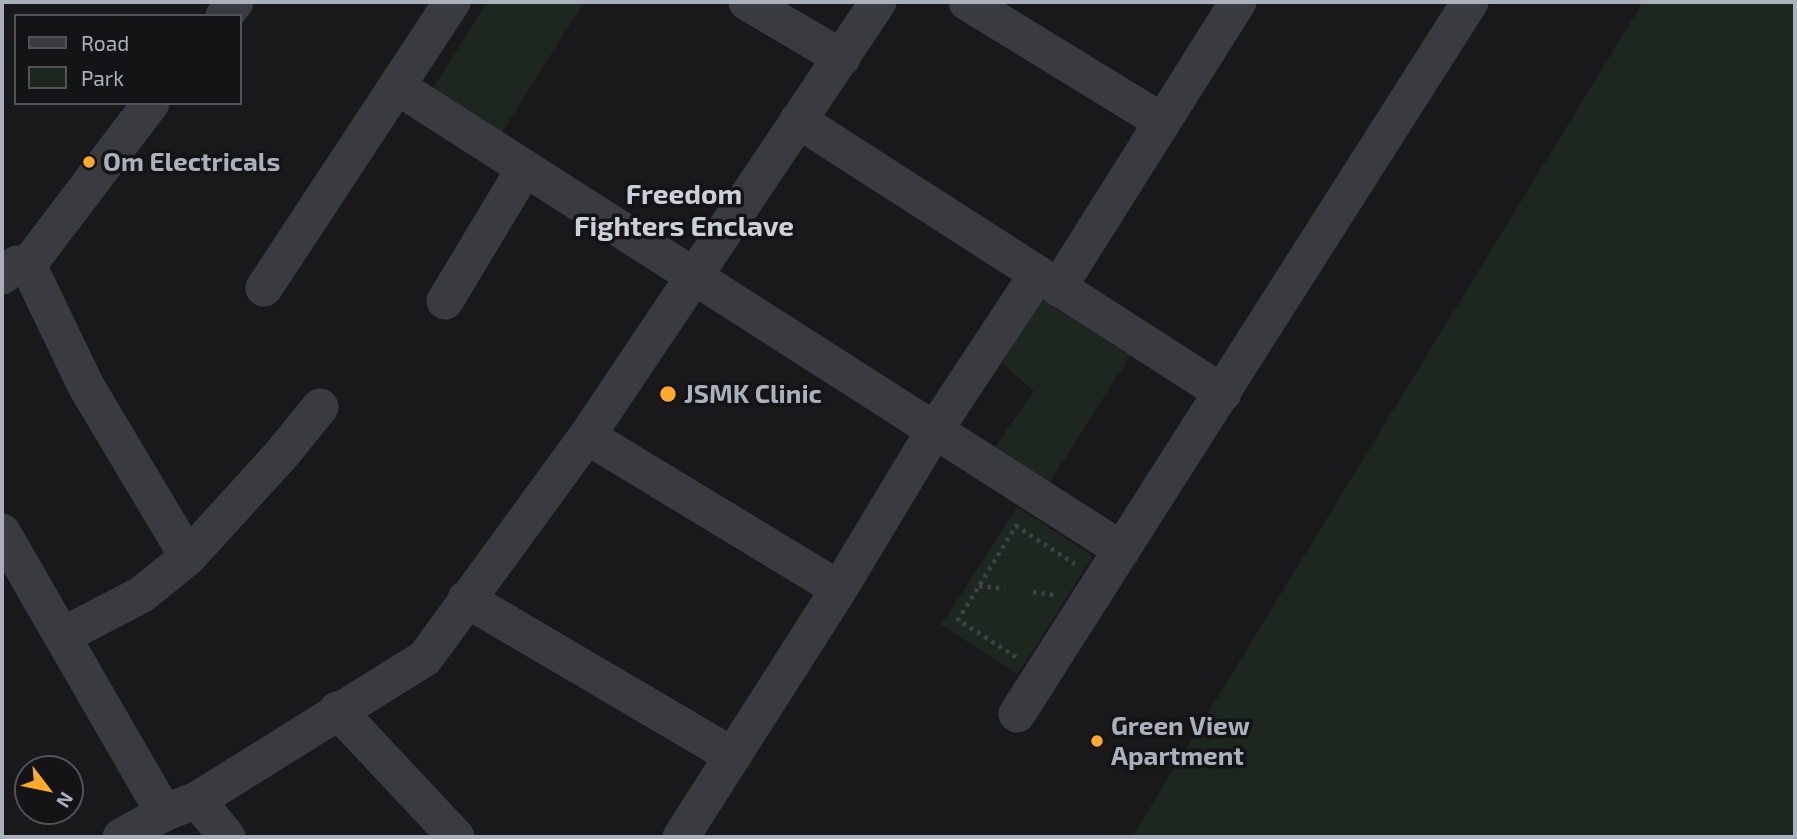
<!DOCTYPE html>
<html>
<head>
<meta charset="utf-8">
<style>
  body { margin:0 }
  #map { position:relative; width:1797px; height:839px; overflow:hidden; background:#19191b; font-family:"Exo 2",sans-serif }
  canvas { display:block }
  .frame { position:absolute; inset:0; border:4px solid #aab1bc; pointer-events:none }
  .legend { position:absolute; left:14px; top:14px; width:228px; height:91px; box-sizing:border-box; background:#141416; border:2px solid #505358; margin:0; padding:9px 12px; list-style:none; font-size:21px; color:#aab1bc }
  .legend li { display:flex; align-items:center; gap:14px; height:35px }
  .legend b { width:35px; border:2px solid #505358 }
  .north { position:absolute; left:14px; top:755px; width:70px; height:70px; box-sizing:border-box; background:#141416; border:2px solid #505358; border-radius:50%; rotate:122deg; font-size:19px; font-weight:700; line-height:28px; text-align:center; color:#aab1bc }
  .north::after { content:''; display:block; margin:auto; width:24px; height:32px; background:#ffa92d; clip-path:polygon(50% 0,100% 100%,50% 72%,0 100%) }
</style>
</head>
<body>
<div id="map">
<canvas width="1797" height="839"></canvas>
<div class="frame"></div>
<ul class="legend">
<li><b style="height:9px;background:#393b41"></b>Road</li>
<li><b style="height:19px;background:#1e271f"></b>Park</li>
</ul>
<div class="north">N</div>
</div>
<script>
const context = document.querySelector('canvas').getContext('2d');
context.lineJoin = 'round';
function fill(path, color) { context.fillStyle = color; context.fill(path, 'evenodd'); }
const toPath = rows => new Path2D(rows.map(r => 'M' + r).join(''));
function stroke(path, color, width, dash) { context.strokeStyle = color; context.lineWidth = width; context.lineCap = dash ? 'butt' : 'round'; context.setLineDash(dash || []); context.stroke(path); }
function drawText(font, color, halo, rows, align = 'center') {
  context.font = font + ' "Exo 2",sans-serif'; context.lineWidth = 7; context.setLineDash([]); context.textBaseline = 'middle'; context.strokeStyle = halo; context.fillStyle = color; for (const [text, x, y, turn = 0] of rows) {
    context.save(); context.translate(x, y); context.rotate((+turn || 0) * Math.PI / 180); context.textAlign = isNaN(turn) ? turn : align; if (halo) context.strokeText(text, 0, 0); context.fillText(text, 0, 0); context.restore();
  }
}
fill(toPath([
  [487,2,584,2,501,134,432,90],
  [1643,2,1795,2,1795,837,1132,837],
  [1040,298,1130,356,1048,485,993,450,1034,391,1002,363],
  [1017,507,1093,556,1018,674,941,625]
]), '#1e271f');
stroke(toPath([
  [979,586,1005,589],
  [1033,592,1054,595],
  [1016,657,958,620,1016,526,1075,564]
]), '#3f4248', 4.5, [3.5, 5]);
stroke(toPath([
  [747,2,842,58],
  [967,2,1161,121],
  [224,16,235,2],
  [398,87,1122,550],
  [798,120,1223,393],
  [28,265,86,386,188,557,141,595,62,636],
  [2,276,17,264,28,265,151,103],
  [264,288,452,2],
  [1058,288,1238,2],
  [445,301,525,168],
  [587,436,839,589],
  [2,532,164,813],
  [188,557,281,455,320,407],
  [466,599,733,756],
  [337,710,456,837],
  [1017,714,1470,2],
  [197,800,227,837],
  [121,837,164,813,197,800,425,658,587,436,878,2],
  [681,837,839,589,934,431,1037,275]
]), '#393b41', 37);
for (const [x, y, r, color] of [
  [89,162,7,"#ffa92d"],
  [668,394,9,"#ffa92d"],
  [1097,741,7,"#ffa92d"]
]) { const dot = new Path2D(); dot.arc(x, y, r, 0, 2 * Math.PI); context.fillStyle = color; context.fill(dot); stroke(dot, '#141416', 2.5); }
drawText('bold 26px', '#aab1bc', '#141416', [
  ["Om Electricals",103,162],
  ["JSMK Clinic",684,394],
  ["Green View",1111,726],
  ["Apartment",1111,756]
], 'left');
drawText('bold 28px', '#ccd0d8', '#141416', [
  ["Freedom",684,195],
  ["Fighters Enclave",684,227]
]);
</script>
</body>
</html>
